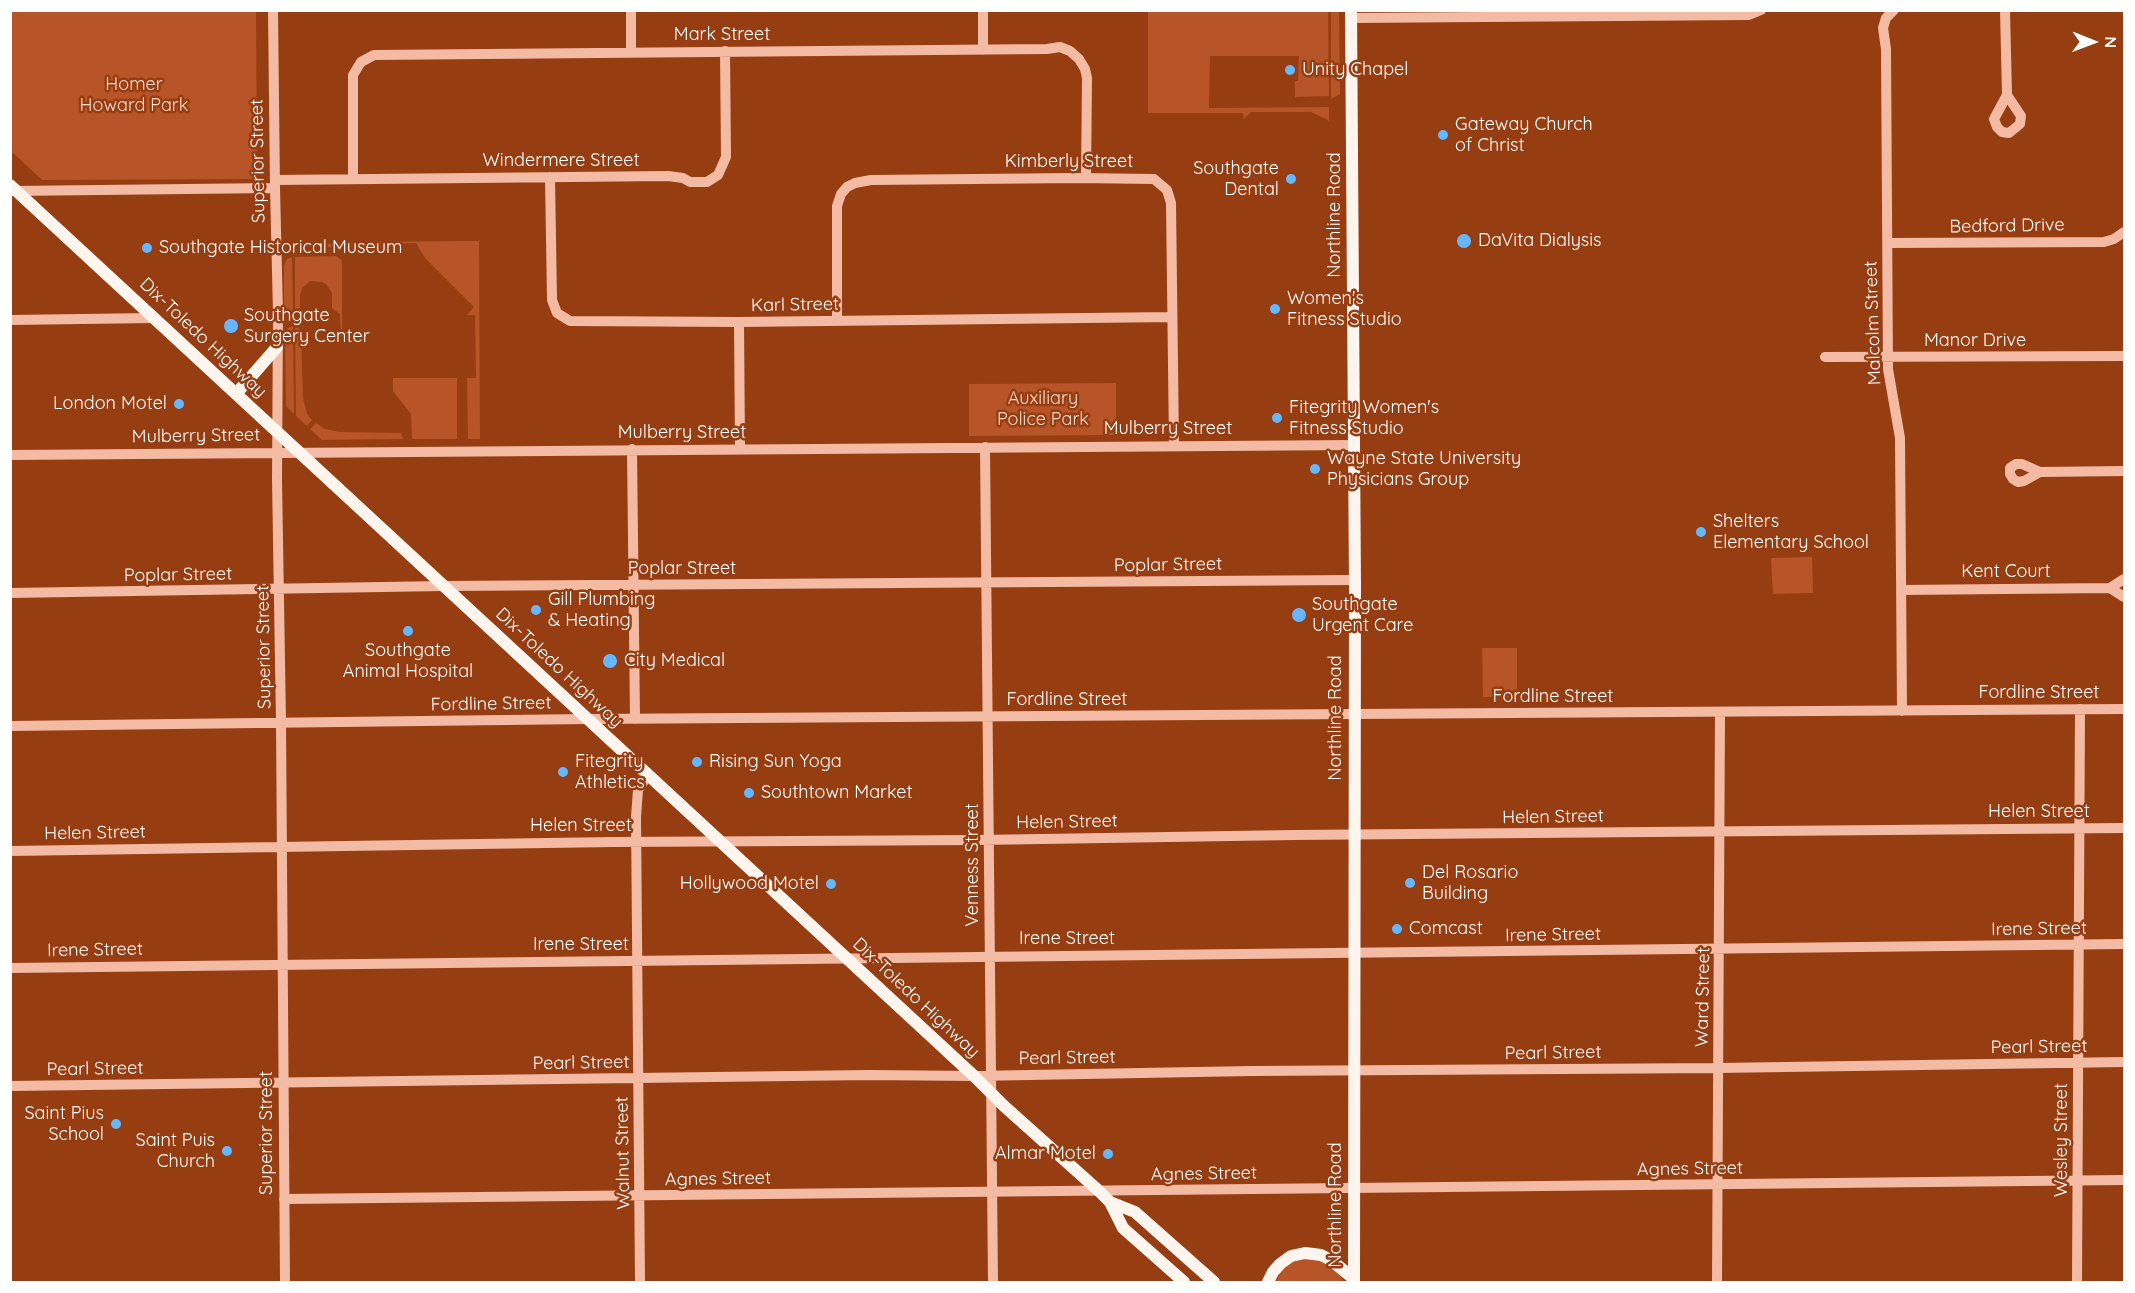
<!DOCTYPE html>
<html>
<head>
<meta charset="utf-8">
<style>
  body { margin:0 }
  #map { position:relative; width:2135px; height:1293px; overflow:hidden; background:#973d12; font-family:Quicksand,sans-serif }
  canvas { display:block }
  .frame { position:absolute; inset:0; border:12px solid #fff; pointer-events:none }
  .north { position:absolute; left:2063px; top:12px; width:60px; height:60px; -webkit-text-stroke:4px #973d12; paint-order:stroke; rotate:91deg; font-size:16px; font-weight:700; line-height:24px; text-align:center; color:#fff }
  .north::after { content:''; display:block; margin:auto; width:21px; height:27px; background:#fff; clip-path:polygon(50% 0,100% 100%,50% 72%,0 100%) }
</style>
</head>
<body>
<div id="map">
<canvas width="2135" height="1293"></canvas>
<div class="frame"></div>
<div class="north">N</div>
</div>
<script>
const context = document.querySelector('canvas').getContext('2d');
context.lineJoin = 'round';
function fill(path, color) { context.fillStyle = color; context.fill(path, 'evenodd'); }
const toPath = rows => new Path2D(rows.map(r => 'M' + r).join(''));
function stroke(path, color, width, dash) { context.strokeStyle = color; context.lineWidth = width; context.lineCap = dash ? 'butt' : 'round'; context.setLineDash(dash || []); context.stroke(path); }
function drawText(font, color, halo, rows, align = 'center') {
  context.font = font + ' Quicksand,sans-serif'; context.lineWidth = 5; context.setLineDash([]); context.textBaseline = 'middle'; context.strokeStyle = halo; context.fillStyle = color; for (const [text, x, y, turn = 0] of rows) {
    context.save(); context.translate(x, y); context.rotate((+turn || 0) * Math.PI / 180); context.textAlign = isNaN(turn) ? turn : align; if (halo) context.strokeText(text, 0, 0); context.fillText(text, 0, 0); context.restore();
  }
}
fill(toPath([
  [10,11,256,11,257,179,42,180,11,151],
  [1150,11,1328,11,1329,96,1295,97,1295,81,1298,81,1299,56,1210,56,1209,108,1329,107,1329,122,1328,120,1311,112,1251,112,1244,119,1243,113,1148,113,1148,12],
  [1331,11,1339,11,1340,94,1331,99],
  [479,241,480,439,468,439,467,378,476,378,475,315,467,315,474,307,425,258,416,243,389,244,381,247,294,247,294,244,343,244,343,242],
  [336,256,342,260,342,337,341,337,340,314,332,308,332,293,327,285,322,282,310,281,302,288,300,296,300,311,295,316,295,257],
  [292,257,292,259,293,316,287,315,284,309,284,266,287,259],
  [293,326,294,414,286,406,285,334,288,328],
  [295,327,299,328,301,332,303,398,307,414,312,420,307,426,296,416],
  [393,378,457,378,457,439,412,439,411,414,393,391],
  [1116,383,1116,435,969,436,969,384],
  [316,423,325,429,339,432,399,433,401,433,403,439,322,440,310,429],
  [1812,557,1813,593,1773,594,1771,559,1773,558],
  [1482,648,1517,648,1517,697,1483,697],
  [1301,1257,1325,1260,1339,1271,1343,1282,1276,1282,1283,1267]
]), '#b75428');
stroke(toPath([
  [273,10,275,188,278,314,277,479,281,722,285,1282],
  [631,10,631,52],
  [983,10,983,50],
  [1894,10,1886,18,1883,28,1886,49,1888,369,1900,438,1902,711],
  [2005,10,2007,95,1994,119,1997,127,2002,132,2009,133,2020,124,2021,116,2007,95],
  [1351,18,1749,15,1761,10],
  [550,177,552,300,557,313,570,321,739,322,1172,317],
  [353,179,353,75,361,62,374,55,1047,49,1060,47,1070,51,1079,59,1085,69,1087,78,1086,178],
  [275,180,668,176,683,178,690,182,707,182,718,175,726,157,725,51],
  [11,191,275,188],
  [1888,243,2104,242,2114,239,2124,232],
  [10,320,154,318],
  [837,321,837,206,841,194,847,187,855,183,871,180,1077,178,1154,179,1167,190,1171,203,1174,446],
  [739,322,740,449],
  [1825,357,2124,356],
  [985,447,993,1282],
  [632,449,635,719],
  [10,455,1354,445],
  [2040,472,2024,481,2018,482,2013,479,2010,474,2010,468,2016,464,2022,464,2040,472,2124,471],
  [2110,588,2124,597],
  [1901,590,2110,588,2124,579],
  [10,593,444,586,1354,580],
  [10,726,588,719,2124,709],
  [10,851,614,842,979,840,1294,835,2124,828],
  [10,968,2124,944],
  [10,1086,870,1075,974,1076,1252,1071,1718,1068,2124,1062],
  [284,1199,2124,1180],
  [640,1282,636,817,638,790,648,775],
  [1717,1282,1720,712],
  [2077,1282,2080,709]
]), '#f3bba3', 10);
stroke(toPath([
  [1351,10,1355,587,1354,1282],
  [10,185,974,1076,1004,1106,1099,1191,1110,1202,1123,1228,1184,1282],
  [236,394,277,347],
  [1110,1202,1135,1212,1214,1282],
  [1268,1282,1273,1272,1280,1264,1291,1256,1305,1253,1321,1255,1331,1260,1354,1279]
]), '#fff5ef', 12);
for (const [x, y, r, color] of [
  [1290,70,6,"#65b7ff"],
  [1443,135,6,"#65b7ff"],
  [1291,179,6,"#65b7ff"],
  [1464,241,8,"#65b7ff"],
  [147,248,6,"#65b7ff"],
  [1275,309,6,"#65b7ff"],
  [231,326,8,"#65b7ff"],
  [179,404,6,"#65b7ff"],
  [1277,418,6,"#65b7ff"],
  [1315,469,6,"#65b7ff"],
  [1701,532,6,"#65b7ff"],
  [536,610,6,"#65b7ff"],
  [1299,615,8,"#65b7ff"],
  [408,631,6,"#65b7ff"],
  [610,661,8,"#65b7ff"],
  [697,762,6,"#65b7ff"],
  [563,772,6,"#65b7ff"],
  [749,793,6,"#65b7ff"],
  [1410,883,6,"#65b7ff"],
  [831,884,6,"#65b7ff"],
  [1397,929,6,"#65b7ff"],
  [116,1124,6,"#65b7ff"],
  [227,1151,6,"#65b7ff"],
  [1108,1154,6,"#65b7ff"]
]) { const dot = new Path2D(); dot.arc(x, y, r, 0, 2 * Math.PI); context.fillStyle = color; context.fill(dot); stroke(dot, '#973d12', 2); }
drawText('18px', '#fff', '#973d12', [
  ["Mark Street",722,35],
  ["Superior Street",258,161,-91],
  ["Windermere Street",561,161],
  ["Kimberly Street",1069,162],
  ["Northline Road",1335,215,-90],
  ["Bedford Drive",2007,226,-1],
  ["Karl Street",795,305,-1],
  ["Malcolm Street",1873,323,-92],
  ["Dix-Toledo Highway",203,338,43],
  ["Manor Drive",1975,341],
  ["Mulberry Street",1168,429],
  ["Mulberry Street",682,433],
  ["Mulberry Street",196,436,-1],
  ["Poplar Street",1168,565,-1],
  ["Poplar Street",682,569],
  ["Kent Court",2006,572],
  ["Poplar Street",178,575,-1],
  ["Superior Street",264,647,-91],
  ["Dix-Toledo Highway",559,668,43],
  ["Fordline Street",2039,693],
  ["Fordline Street",1553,697],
  ["Fordline Street",1067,700],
  ["Fordline Street",491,704,-1],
  ["Northline Road",1336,718,-90],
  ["Helen Street",2039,812],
  ["Helen Street",1553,817,-1],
  ["Helen Street",1067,822,-1],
  ["Helen Street",581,826],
  ["Helen Street",95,833,-1],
  ["Venness Street",973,865,-90],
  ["Irene Street",2039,929,-1],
  ["Irene Street",1553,935,-1],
  ["Irene Street",1067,939],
  ["Irene Street",581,945],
  ["Irene Street",95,950,-1],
  ["Ward Street",1703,997,-89],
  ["Dix-Toledo Highway",916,998,43],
  ["Pearl Street",2039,1047,-1],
  ["Pearl Street",1553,1053,-1],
  ["Pearl Street",1067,1058,-1],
  ["Pearl Street",581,1063,-1],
  ["Pearl Street",95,1069,-1],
  ["Superior Street",267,1133,-90],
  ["Wesley Street",2062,1140,-90],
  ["Walnut Street",623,1153,-91],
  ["Agnes Street",1690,1169,-1],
  ["Agnes Street",1204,1174,-1],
  ["Agnes Street",718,1179,-1],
  ["Northline Road",1336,1205,-90]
]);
drawText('18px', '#fff', '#973d12', [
  ["Unity Chapel",1302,70],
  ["Gateway Church",1455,125],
  ["of Christ",1455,146],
  ["Southgate",1279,169,"right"],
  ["Dental",1279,190,"right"],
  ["DaVita Dialysis",1478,241],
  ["Southgate Historical Museum",159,248],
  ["Women's",1287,299],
  ["Fitness Studio",1287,320],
  ["Southgate",244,316],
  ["Surgery Center",244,337],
  ["London Motel",167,404,"right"],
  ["Fitegrity Women's",1289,408],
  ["Fitness Studio",1289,429],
  ["Wayne State University",1327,459],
  ["Physicians Group",1327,480],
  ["Shelters",1713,522],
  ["Elementary School",1713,543],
  ["Gill Plumbing",548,600],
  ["& Heating",548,621],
  ["Southgate",1312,605],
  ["Urgent Care",1312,626],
  ["Southgate",408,651,"center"],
  ["Animal Hospital",408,672,"center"],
  ["City Medical",624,661],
  ["Fitegrity",575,762],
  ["Athletics",575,783],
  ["Rising Sun Yoga",709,762],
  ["Southtown Market",761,793],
  ["Del Rosario",1422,873],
  ["Building",1422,894],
  ["Hollywood Motel",819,884,"right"],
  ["Comcast",1409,929],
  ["Saint Pius",104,1114,"right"],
  ["School",104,1135,"right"],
  ["Saint Puis",215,1141,"right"],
  ["Church",215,1162,"right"],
  ["Almar Motel",1096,1154,"right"]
], 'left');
drawText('18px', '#fddaca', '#973d12', [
  ["Homer",134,85],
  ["Howard Park",134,106],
  ["Auxiliary",1043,399],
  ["Police Park",1043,420]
]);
</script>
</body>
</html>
